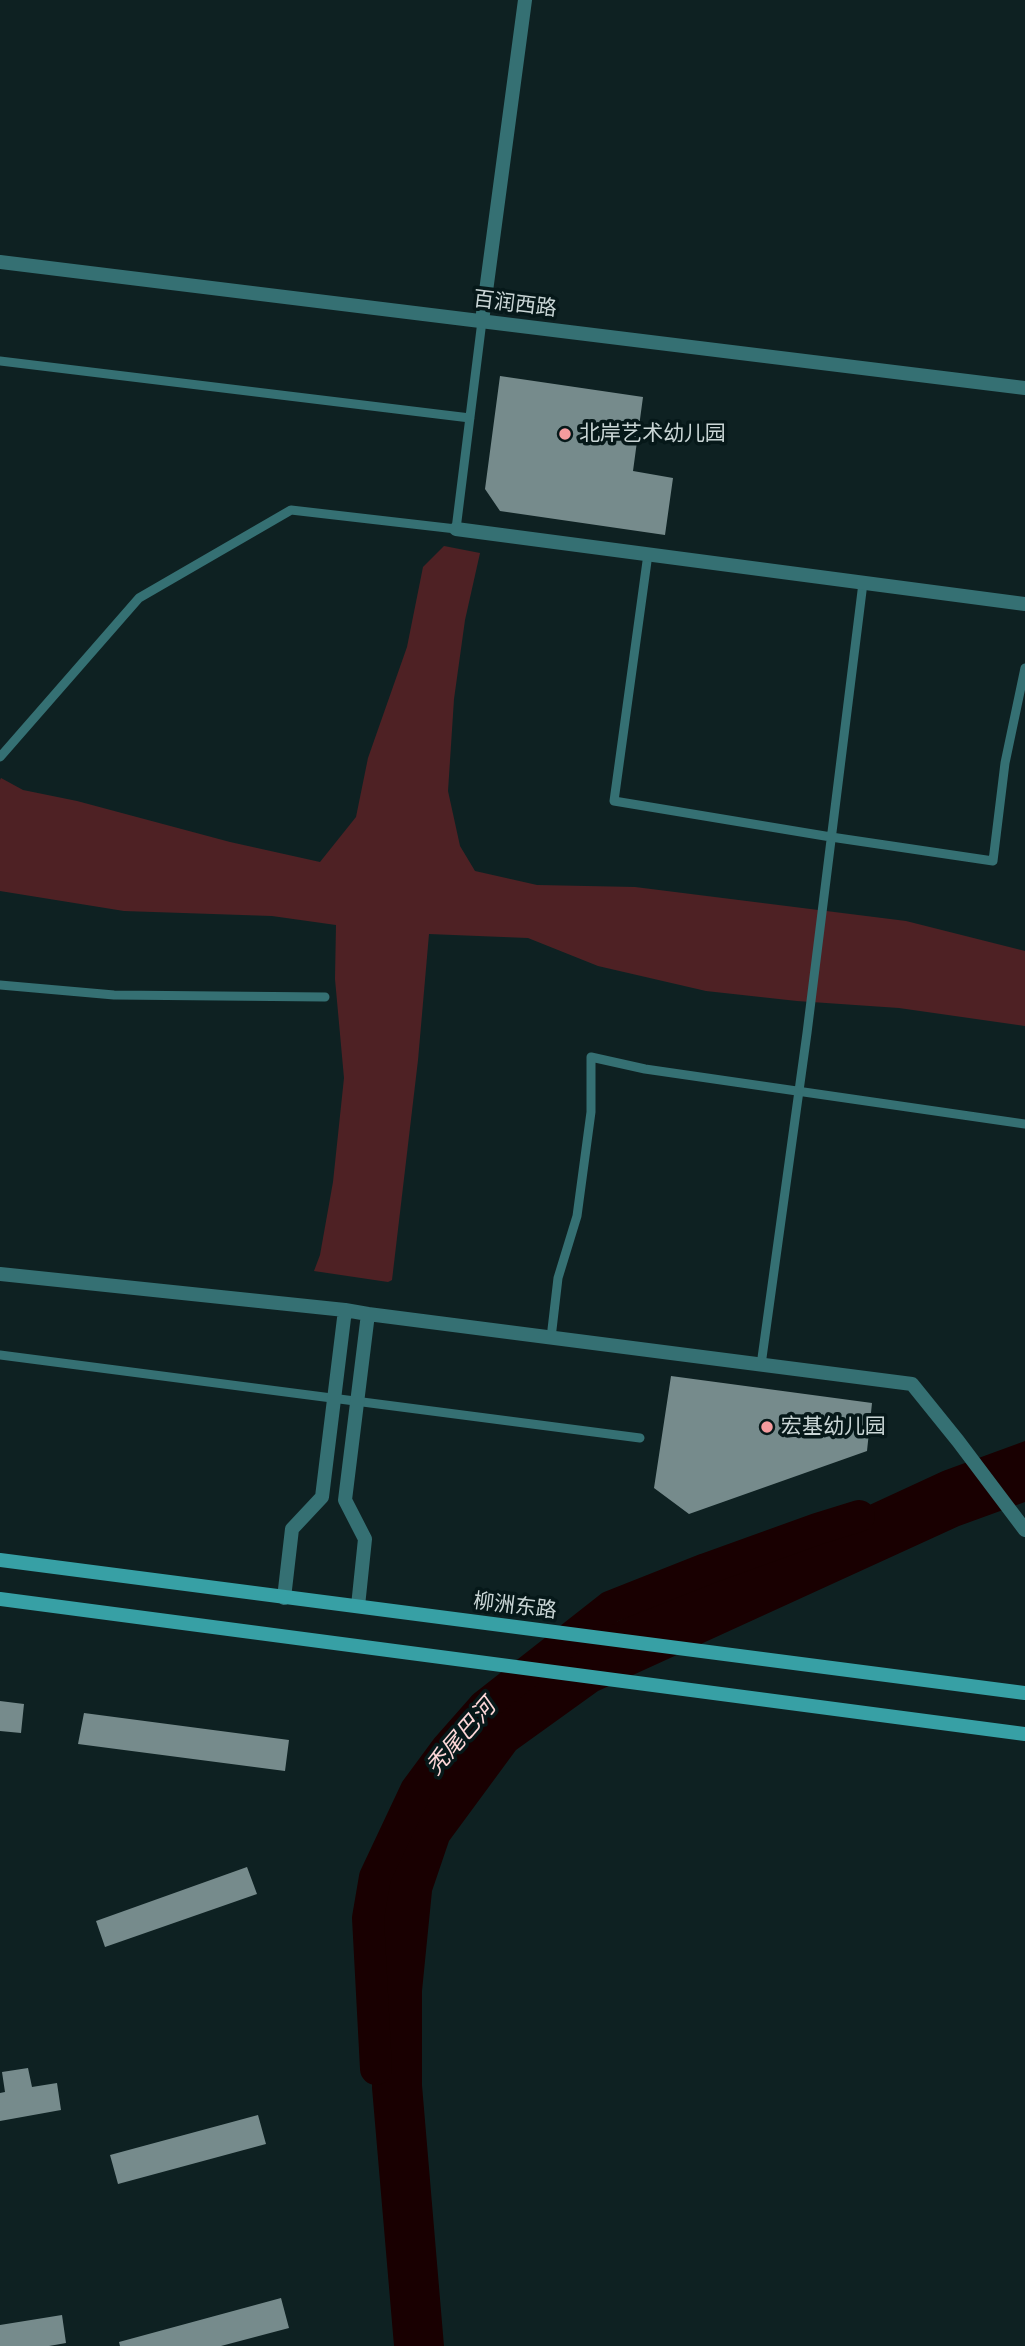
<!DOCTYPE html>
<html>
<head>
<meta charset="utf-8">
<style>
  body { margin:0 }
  canvas { display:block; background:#0e2122 }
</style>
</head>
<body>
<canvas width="1025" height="2346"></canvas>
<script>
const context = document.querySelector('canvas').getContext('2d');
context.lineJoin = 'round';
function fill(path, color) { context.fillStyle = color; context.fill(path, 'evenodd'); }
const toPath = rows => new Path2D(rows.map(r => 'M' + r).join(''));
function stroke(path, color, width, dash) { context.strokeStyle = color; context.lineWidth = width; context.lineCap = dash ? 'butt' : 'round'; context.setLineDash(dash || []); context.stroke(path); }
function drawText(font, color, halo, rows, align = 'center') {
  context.font = font + ' "Public Sans","Noto Sans SC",sans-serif'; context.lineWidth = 7; context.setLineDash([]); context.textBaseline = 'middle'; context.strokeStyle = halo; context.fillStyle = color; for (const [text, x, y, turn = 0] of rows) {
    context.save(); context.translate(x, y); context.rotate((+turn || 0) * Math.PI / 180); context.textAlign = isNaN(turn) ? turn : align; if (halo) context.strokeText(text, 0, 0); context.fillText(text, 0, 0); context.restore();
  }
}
fill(toPath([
  [444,546,480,553,465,620,454,699,448,791,460,846,475,871,537,885,635,887,906,921,1025,951,1025,1026,899,1008,797,1001,706,991,598,966,528,938,429,934,418,1060,392,1280,388,1282,314,1271,320,1255,333,1182,344,1078,335,979,336,925,272,916,124,911,0,891,0,780,1,778,23,790,77,801,230,842,320,862,356,817,368,758,407,647,423,567]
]), '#4e2124');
fill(toPath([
  [1025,1441,1025,1502,959,1526,598,1691,516,1750,449,1841,432,1891,422,1991,422,2085,444,2346,394,2346,372,2088,373,1987,383,1877,406,1811,485,1705,577,1640,943,1471]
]), '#190001');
stroke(toPath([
  [376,2069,368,1918,375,1877,416,1790,447,1748,484,1706,610,1607,706,1569,817,1529,859,1516]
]), '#190001', 32);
fill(toPath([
  [500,376,643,397,633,471,673,478,665,535,500,511,485,489],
  [671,1376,872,1403,867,1451,689,1514,654,1488],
  [0,1701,24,1704,21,1733,0,1731],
  [84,1713,289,1740,285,1771,78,1744],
  [247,1867,257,1894,105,1947,96,1921],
  [28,2068,32,2087,57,2083,61,2110,0,2121,0,2093,5,2092,2,2072],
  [258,2115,266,2144,118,2184,110,2155],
  [281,2298,289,2328,221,2346,120,2346,119,2342],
  [62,2315,66,2343,49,2346,0,2346,0,2325]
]), '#768b8c');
stroke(toPath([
  [0,361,470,418],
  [648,554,614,801,831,837,993,861,1005,763,1025,668],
  [0,757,139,598,291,510,456,529,482,321],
  [0,985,114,995,325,997],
  [551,1338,558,1278,577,1216,591,1112,591,1057,645,1069,1025,1124],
  [0,1355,640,1438],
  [761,1365,807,1033,863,583]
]), '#357073', 9);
stroke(toPath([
  [0,262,1025,388],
  [482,321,525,0],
  [456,529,1025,604],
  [0,1274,345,1310,322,1497,292,1529,284,1598],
  [345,1310,368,1314,345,1500,365,1539,358,1606],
  [368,1314,912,1384,958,1441,1025,1530]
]), '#357073', 14);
stroke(toPath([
  [0,1560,1025,1693],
  [0,1599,1025,1734]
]), '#37a0a5', 14);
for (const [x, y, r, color] of [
  [565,434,7,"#f59b9e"],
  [767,1427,7,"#f59b9e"]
]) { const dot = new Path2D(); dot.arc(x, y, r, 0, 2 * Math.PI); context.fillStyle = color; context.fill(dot); stroke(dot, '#061819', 2.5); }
drawText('21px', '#cad6d6', '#061819', [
  ["百润西路",515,304,7],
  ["柳洲东路",515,1606,7]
]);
drawText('21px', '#cad6d6', '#061819', [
  ["北岸艺术幼儿园",579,434],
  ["宏基幼儿园",781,1427]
], 'left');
drawText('italic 23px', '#fed7d8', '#061819', [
  ["秃尾巴河",461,1737,-49]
]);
</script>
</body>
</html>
